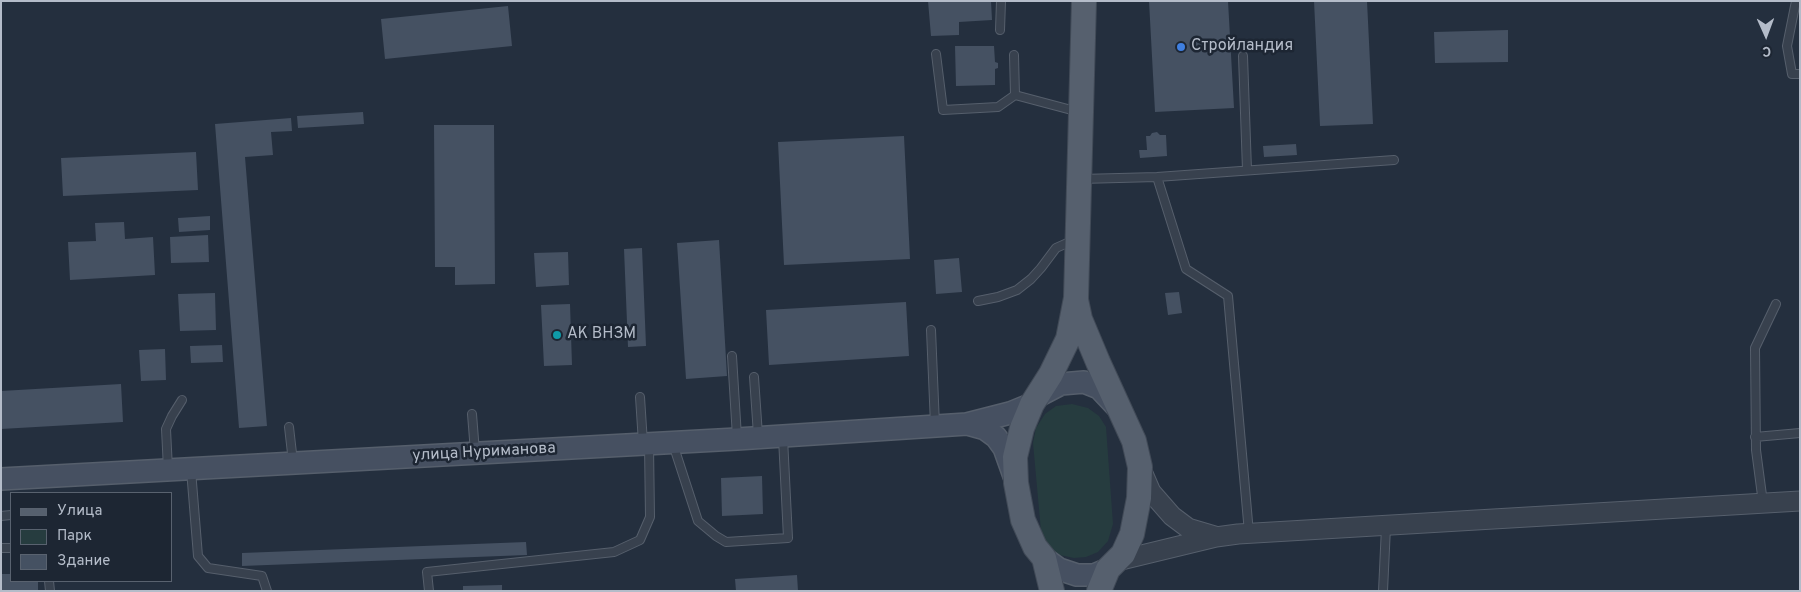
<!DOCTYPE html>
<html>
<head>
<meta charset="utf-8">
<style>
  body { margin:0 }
  #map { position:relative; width:1801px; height:592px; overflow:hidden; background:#242f3e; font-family:Overpass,sans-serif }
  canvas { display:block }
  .frame { position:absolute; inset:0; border:2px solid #b4bcc9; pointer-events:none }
  .legend { position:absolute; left:10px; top:492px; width:162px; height:90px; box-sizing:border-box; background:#1d2633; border:1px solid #59626f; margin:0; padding:6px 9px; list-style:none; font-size:15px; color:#b4bcc9 }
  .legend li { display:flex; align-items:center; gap:10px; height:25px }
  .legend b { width:25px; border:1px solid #59626f }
  .north { position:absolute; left:1741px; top:10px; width:50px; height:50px; -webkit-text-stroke:4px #1d2633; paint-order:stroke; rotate:178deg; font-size:14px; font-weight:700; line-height:20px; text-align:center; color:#b4bcc9 }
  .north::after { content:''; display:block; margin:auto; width:18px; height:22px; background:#b4bcc9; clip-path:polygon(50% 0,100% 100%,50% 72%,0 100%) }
</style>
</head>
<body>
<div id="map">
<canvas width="1801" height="592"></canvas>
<div class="frame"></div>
<ul class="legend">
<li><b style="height:6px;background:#56606e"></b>Улица</li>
<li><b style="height:14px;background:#263c3f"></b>Парк</li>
<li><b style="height:14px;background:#455162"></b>Здание</li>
</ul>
<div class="north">С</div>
</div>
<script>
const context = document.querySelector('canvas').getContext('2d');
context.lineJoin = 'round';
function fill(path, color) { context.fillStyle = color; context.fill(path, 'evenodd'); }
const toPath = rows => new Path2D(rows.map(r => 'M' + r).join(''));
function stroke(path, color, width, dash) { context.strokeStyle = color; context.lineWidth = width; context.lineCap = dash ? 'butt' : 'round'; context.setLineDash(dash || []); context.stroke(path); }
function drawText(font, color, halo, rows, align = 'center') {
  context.font = font + ' Overpass,sans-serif'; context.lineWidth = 5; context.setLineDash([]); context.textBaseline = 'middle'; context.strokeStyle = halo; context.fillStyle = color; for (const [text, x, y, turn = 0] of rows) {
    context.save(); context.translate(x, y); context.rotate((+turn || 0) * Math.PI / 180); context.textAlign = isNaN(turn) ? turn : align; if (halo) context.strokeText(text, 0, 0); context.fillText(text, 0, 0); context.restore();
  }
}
fill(toPath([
  [1072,404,1088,408,1099,416,1106,427,1113,524,1108,541,1098,552,1086,557,1074,558,1060,555,1047,545,1041,531,1033,443,1036,428,1045,414,1056,406]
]), '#263c3f');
fill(toPath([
  [928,1,991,1,992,20,959,22,959,35,931,36],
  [1149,1,1228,1,1234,108,1155,112],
  [1314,1,1367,1,1373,124,1320,126],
  [508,6,512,46,385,59,381,19],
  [1508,30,1508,62,1435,63,1434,32],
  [955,46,994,46,995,62,998,63,998,68,995,69,995,85,956,86],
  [363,112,364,124,298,128,297,116],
  [291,118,292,131,271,132,273,155,245,157,267,426,239,428,215,124],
  [434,125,494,125,495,284,455,285,455,267,435,267],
  [1157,132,1160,135,1166,135,1167,156,1140,158,1139,150,1147,150,1146,136,1150,136,1152,133],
  [904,136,910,259,784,265,778,142],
  [1296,144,1297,155,1264,157,1263,146],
  [196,152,198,190,63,196,61,158],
  [210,216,210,230,179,232,178,218],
  [124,222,125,239,153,237,155,275,70,280,68,242,96,241,95,223],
  [208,235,209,262,171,263,170,237],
  [719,240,727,376,686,379,677,243],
  [642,248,646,346,628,347,624,249],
  [568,252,569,285,536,287,534,253],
  [959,258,962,292,936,294,934,260],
  [1179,292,1182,313,1168,315,1165,293],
  [215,293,216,330,180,331,178,294],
  [906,302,909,356,769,365,766,310],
  [570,304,572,365,544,366,541,305],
  [222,345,223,362,191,363,190,346],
  [165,349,166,380,141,381,139,350],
  [121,384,123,422,1,429,1,391],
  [762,476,763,514,722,516,721,478],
  [526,542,527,555,242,566,242,553],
  [1,574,11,574,11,581,38,581,38,591,1,591],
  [797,575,798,591,736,591,735,579],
  [502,585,502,591,463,591,463,586]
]), '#455162');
const service = toPath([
  [1796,1,1787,46,1792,74,1800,74],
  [1000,30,1001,1],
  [936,54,943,110,998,107,1015,95,1079,112],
  [1014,55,1015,95],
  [1243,56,1247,170],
  [1157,177,1186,269,1228,296,1249,533],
  [1081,179,1157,177,1394,160],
  [978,301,998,297,1017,290,1031,279,1041,268,1056,248,1074,240],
  [931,330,935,425],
  [732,356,737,437],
  [754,377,758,435],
  [640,397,643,443],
  [472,414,475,452],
  [289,427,293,462],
  [1755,437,1800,433],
  [673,444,698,521,716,536,726,542,788,538,783,438],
  [168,469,166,429,172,416,182,400],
  [191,470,198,556,208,568,262,576,267,591],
  [1763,503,1756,450,1755,348,1776,304],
  [1,516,11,515],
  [1,548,11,548],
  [49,581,50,591],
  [429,591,427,572,614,552,640,540,650,517,649,446],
  [1383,591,1386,527]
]);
const tertiary = toPath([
  [1141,469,1151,492,1172,516,1188,528,1215,536],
  [1117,561,1216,537,1238,534,1800,501]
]);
const secondary = toPath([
  [1038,396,1061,384,1084,382,1099,388,1116,406],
  [967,424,985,429,996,437,1004,448,1014,476],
  [1,479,737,439,967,424,1010,413,1032,404],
  [1044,558,1059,569,1077,575,1094,575,1108,569]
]);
const primary = toPath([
  [1076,300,1080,319,1098,362,1134,441,1140,467,1139,498,1132,534,1123,554,1108,569,1099,591],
  [1052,591,1044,558,1035,547,1023,520,1016,483,1015,457,1022,428,1032,404,1051,374,1068,339,1076,298,1084,1]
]);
stroke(service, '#565f6c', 10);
stroke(tertiary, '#565f6c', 21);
stroke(secondary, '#565f6c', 24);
stroke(primary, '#414a57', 26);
stroke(service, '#38414e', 8);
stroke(tertiary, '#38414e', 19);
stroke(secondary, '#465061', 21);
stroke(primary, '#56606e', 24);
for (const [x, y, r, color] of [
  [1181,47,5,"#3f7fe0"],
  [557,335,5,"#0f9aa8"]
]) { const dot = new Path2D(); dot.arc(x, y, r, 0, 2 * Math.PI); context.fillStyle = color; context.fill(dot); stroke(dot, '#1d2633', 2); }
drawText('16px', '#b4bcc9', '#1d2633', [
  ["Стройландия",1191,47],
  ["АК ВНЗМ",567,335]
], 'left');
drawText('16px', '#b4bcc9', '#1d2633', [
  ["улица Нуриманова",484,453,-3]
]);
</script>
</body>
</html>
